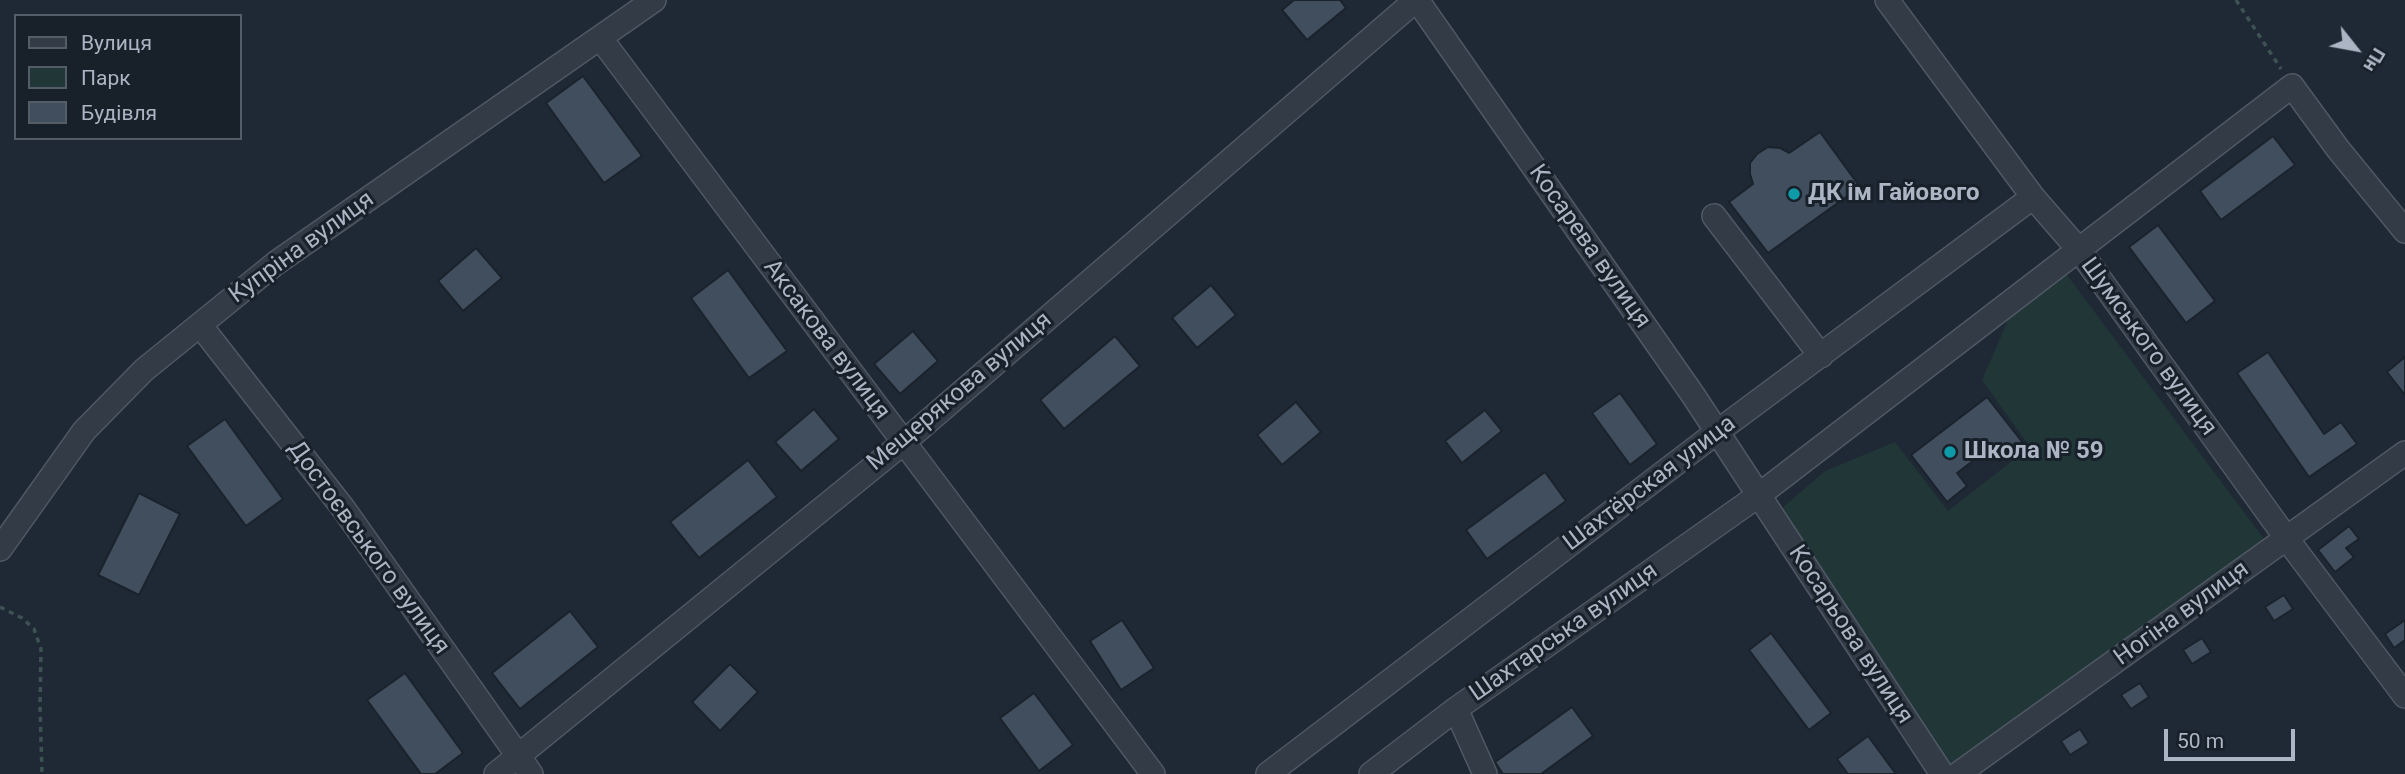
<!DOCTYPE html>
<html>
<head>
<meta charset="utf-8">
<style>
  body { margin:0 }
  #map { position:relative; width:2405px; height:774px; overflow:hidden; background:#1f2935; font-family:Roboto,sans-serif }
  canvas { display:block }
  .legend { position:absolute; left:14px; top:14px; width:228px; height:126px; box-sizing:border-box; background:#18202a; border:2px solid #535c67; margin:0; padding:9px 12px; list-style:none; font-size:21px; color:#abb5c3 }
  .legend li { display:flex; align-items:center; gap:14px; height:35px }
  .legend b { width:35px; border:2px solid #535c67 }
  .north { position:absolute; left:2321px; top:14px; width:70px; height:70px; -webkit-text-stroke:5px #18202a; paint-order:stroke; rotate:121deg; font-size:19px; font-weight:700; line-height:28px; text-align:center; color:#abb5c3 }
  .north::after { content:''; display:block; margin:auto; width:24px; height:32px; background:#abb5c3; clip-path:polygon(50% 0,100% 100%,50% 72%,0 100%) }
  .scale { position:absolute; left:2164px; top:729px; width:131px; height:32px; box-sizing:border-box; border:4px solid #abb5c3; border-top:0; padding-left:9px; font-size:21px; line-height:24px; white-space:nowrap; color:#abb5c3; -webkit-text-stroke:5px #18202a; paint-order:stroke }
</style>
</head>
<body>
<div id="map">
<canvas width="2405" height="774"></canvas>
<ul class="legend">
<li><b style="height:9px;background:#323b46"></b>Вулиця</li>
<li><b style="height:19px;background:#213637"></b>Парк</li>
<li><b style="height:19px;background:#414e5d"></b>Будівля</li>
</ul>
<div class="north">Пн</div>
<div class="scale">50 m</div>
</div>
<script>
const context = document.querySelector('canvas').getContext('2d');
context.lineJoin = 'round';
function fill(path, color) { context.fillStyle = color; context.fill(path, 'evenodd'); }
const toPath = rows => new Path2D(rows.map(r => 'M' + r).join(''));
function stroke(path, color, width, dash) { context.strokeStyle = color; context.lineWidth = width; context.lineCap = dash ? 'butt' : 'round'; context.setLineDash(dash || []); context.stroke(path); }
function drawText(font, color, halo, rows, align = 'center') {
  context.font = font + ' Roboto,sans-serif'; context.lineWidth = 6; context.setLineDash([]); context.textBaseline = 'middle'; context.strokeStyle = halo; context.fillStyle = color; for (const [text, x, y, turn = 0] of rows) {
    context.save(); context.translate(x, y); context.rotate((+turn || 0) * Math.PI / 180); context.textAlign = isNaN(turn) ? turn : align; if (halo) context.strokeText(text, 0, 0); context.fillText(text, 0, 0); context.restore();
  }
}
fill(toPath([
  [2064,271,2267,543,1950,769,1781,509,1825,471,1895,442,1948,511,2030,447,1982,380,2015,304]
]), '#213637');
const building = toPath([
  [1294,0,1340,0,1346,8,1307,40,1282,10,1294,0],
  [583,76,642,156,604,183,546,103,583,76],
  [1820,132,1860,187,1768,253,1729,202,1753,184,1750,174,1750,163,1757,154,1768,147,1780,148,1789,153,1820,132],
  [2273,136,2295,165,2221,220,2200,191,2273,136],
  [2158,225,2215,301,2186,323,2129,247,2158,225],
  [476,248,502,278,463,311,438,281,476,248],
  [728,270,787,351,749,378,691,298,728,270],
  [1211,285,1236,315,1197,348,1172,318,1211,285],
  [913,331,938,361,900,394,874,364,913,331],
  [1115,336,1140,366,1064,429,1040,400,1115,336],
  [2268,352,2324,434,2341,422,2357,444,2309,477,2237,373,2268,352],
  [2405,357,2405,395,2387,372,2405,357],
  [1620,393,1657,444,1630,465,1592,413,1620,393],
  [1987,397,2023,443,1999,461,1990,448,1957,473,1967,486,1947,502,1911,455,1987,397],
  [1296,402,1321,432,1282,465,1257,435,1296,402],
  [814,409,839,439,801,471,775,442,814,409],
  [1485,410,1502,431,1462,463,1445,441,1485,410],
  [225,419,283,499,246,526,187,446,225,419],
  [748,460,777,497,699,558,670,522,748,460],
  [1545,472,1566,501,1487,559,1466,530,1545,472],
  [139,493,180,514,139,595,98,575,139,493],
  [2349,526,2359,539,2346,548,2354,557,2335,572,2318,550,2349,526],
  [2284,595,2293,609,2274,621,2265,607,2284,595],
  [570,611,598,647,520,709,492,673,570,611],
  [1122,620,1154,668,1121,690,1090,641,1122,620],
  [2405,620,2405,640,2394,648,2385,634,2405,620],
  [1771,633,1831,713,1809,730,1749,650,1771,633],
  [2202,638,2211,652,2192,664,2183,650,2202,638],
  [730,664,758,692,720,731,692,702,730,664],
  [405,673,463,753,435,774,421,774,367,700,405,673],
  [2140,683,2149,697,2131,709,2121,695,2140,683],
  [1034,693,1073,745,1039,771,1000,718,1034,693],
  [1572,707,1593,736,1541,774,1503,774,1495,762,1572,707],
  [2080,729,2089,743,2070,755,2061,741,2080,729],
  [1868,736,1896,774,1848,774,1837,759,1868,736]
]);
fill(building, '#414e5d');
stroke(building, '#1a222c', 2);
const minor = toPath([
  [1417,0,1693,395,1942,774],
  [1887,0,2033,197,2079,250,2287,539,2405,696],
  [601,39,1153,774],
  [1714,216,1821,356],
  [200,325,343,508,531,774],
  [0,549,84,431,144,370,276,263,654,0],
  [1456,709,1485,774],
  [496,774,903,443,1416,0],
  [1268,774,1717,432,2033,197],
  [1371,774,1456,709,1759,495,2292,86,2338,149,2405,231],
  [1958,774,2405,453]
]);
stroke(minor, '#4f5864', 26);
stroke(toPath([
  [2236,0,2281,69],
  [0,607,22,618,34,629,41,649,40,706,42,774]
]), '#3e5254', 3.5, [5, 5]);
stroke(minor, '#323b46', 23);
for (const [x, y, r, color] of [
  [1794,194,7,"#0f9aa8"],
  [1950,452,7,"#0f9aa8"]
]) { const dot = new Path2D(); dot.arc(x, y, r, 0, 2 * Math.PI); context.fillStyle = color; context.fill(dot); stroke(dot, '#18202a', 2.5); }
drawText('bold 24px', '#abb5c3', '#18202a', [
  ["ДК ім Гайового",1808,194],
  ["Школа № 59",1964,452]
], 'left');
drawText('24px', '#abb5c3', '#18202a', [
  ["Косарева вулиця",1589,247,55],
  ["Купріна вулиця",302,248,-36],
  ["Аксакова вулиця",826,340,53],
  ["Шумського вулиця",2148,347,54],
  ["Мещерякова вулиця",960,392,-40],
  ["Шахтёрская улица",1650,484,-37],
  ["Достоєвського вулиця",368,548,54],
  ["Ногіна вулиця",2182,614,-36],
  ["Шахтарська вулиця",1564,633,-35],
  ["Косарьова вулиця",1850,635,57]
]);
</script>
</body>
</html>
